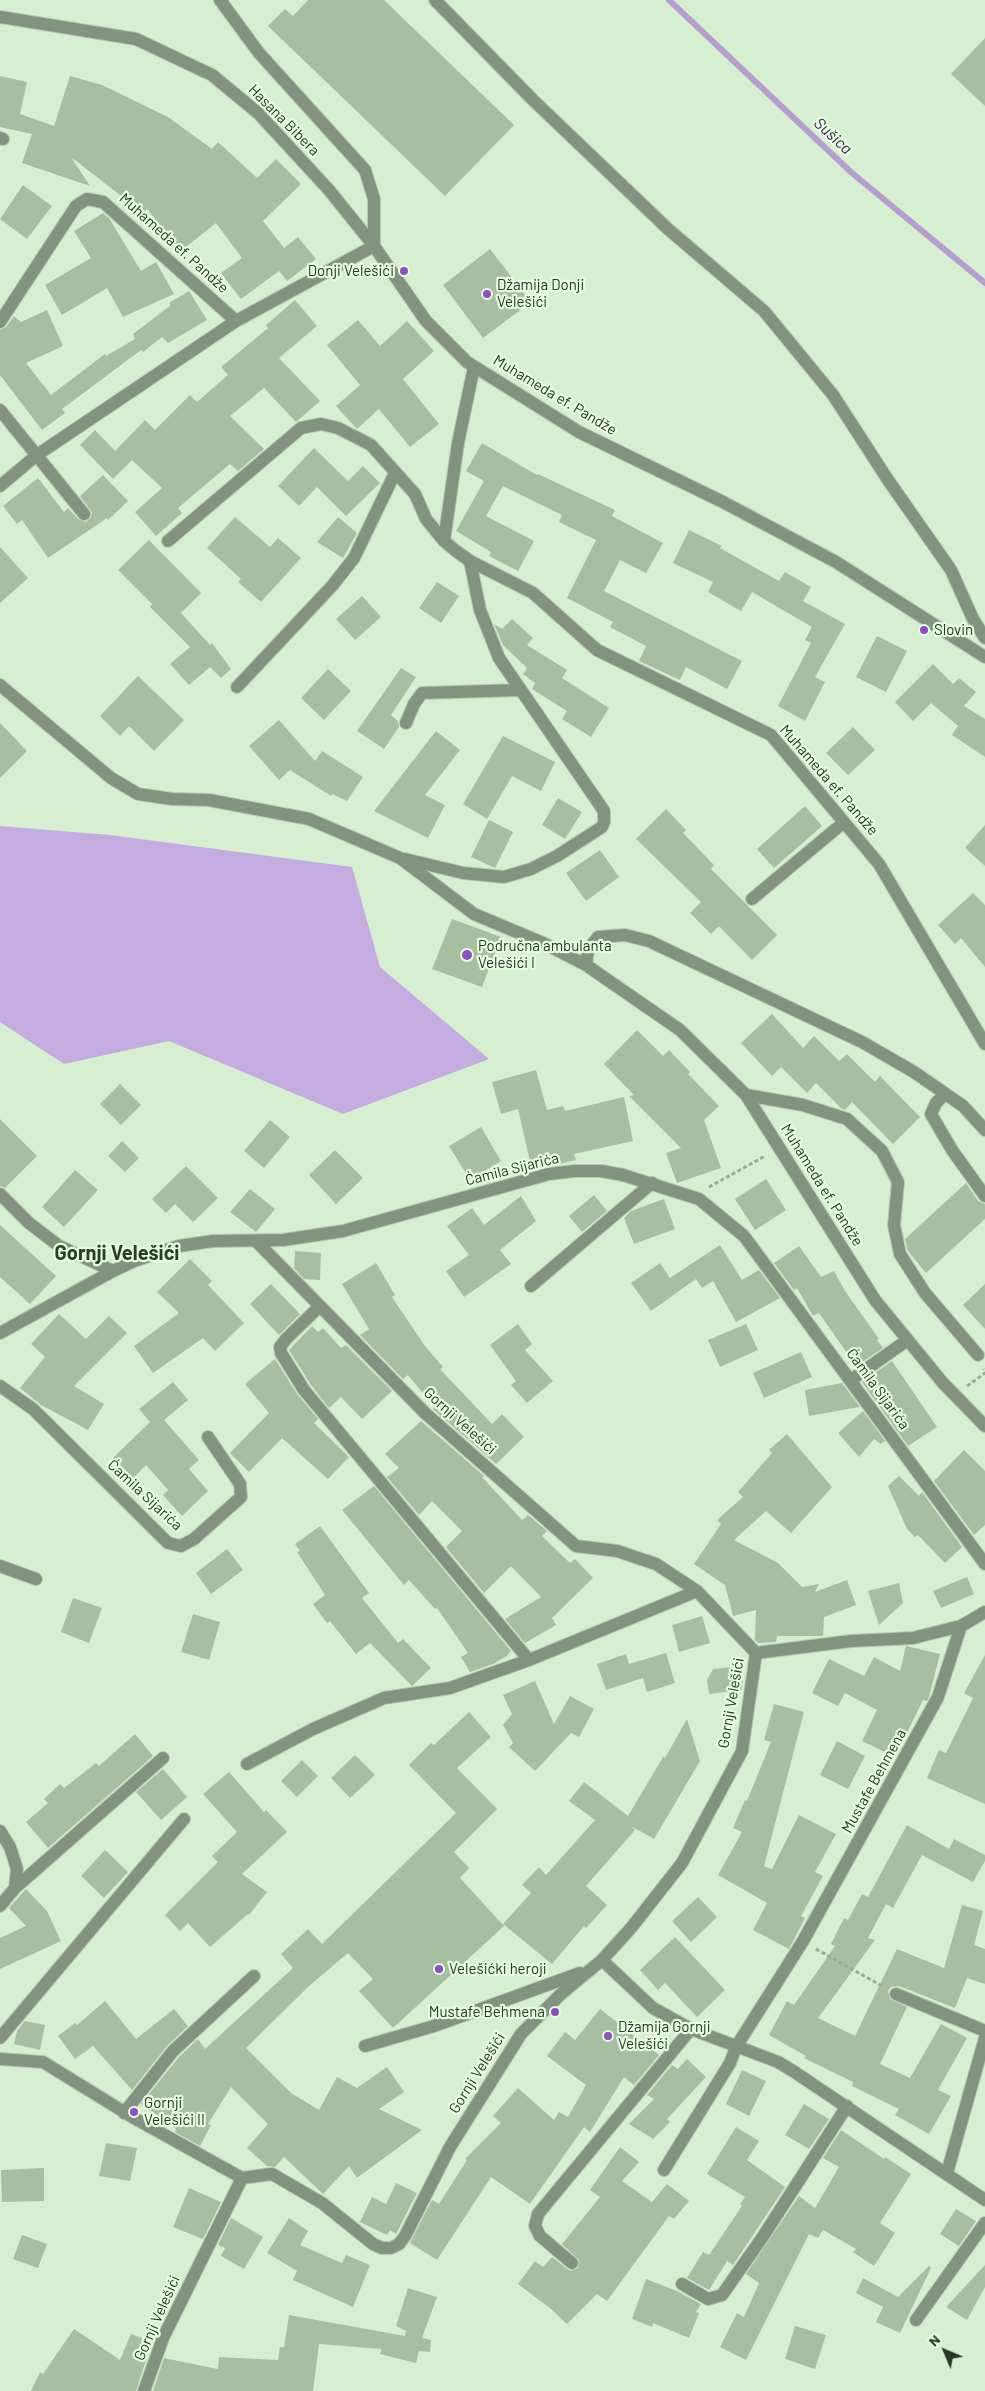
<!DOCTYPE html>
<html>
<head>
<meta charset="utf-8">
<style>
  body { margin:0 }
  #map { position:relative; width:985px; height:2391px; overflow:hidden; background:#d7efd1; font-family:Barlow,sans-serif }
  canvas { display:block }
  .north { position:absolute; left:920px; top:2326px; width:50px; height:50px; -webkit-text-stroke:4px #e5fdde; paint-order:stroke; rotate:315deg; font-size:14px; font-weight:700; line-height:20px; text-align:center; color:#2b3428 }
  .north::after { content:''; display:block; margin:auto; width:18px; height:22px; background:#2b3428; clip-path:polygon(50% 0,100% 100%,50% 72%,0 100%) }
</style>
</head>
<body>
<div id="map">
<canvas width="985" height="2391"></canvas>
<div class="north">N</div>
</div>
<script>
const context = document.querySelector('canvas').getContext('2d');
context.lineJoin = 'round';
function fill(path, color) { context.fillStyle = color; context.fill(path, 'evenodd'); }
const toPath = rows => new Path2D(rows.map(r => 'M' + r).join(''));
function stroke(path, color, width, dash) { context.strokeStyle = color; context.lineWidth = width; context.lineCap = dash ? 'butt' : 'round'; context.setLineDash(dash || []); context.stroke(path); }
function drawText(font, color, halo, rows, align = 'center') {
  context.font = font + ' Barlow,sans-serif'; context.lineWidth = 4.5; context.setLineDash([]); context.textBaseline = 'middle'; context.strokeStyle = halo; context.fillStyle = color; for (const [text, x, y, turn = 0] of rows) {
    context.save(); context.translate(x, y); context.rotate((+turn || 0) * Math.PI / 180); context.textAlign = isNaN(turn) ? turn : align; if (halo) context.strokeText(text, 0, 0); context.fillText(text, 0, 0); context.restore();
  }
}
fill(toPath([
  [0,826,110,835,352,867,380,967,489,1059,343,1114,169,1041,64,1064,0,1022]
]), '#c4abe0');
stroke(toPath([
  [669,0,852,173,985,283]
]), '#b79ed2', 6);
fill(toPath([
  [308,0,384,0,514,125,445,196,268,26,285,9,293,16],
  [985,38,985,106,951,74],
  [0,76,27,82,20,114,54,126,70,76,102,85,168,117,212,149,218,142,257,178,276,159,301,184,263,221,284,248,298,237,316,259,287,281,279,271,241,299,221,273,242,258,216,223,181,251,147,209,143,213,71,157,90,186,22,163,32,134,0,127],
  [23,185,52,206,27,239,0,219],
  [103,213,109,218,141,271,156,262,174,294,123,317,107,288,62,315,45,285,91,258,74,231],
  [490,249,531,302,483,338,443,285],
  [189,291,207,320,168,343,162,337,143,352,141,350,62,409,65,413,42,430,0,375,0,330,6,327,14,316,21,322,47,310,63,346,26,363,51,395,105,354,106,356,135,339,133,334,171,305,169,303],
  [295,300,317,326,279,358,320,401,296,422,264,388,230,416,264,449,238,471,230,464,178,508,182,513,156,536,135,512,162,488,132,460,113,479,80,445,95,430,115,451,145,420,155,430,190,395,197,402,228,375,221,367,268,328,266,325],
  [358,320,380,346,407,321,434,351,403,379,439,424,410,447,379,409,357,429,336,406,360,385,327,345],
  [482,443,537,475,538,474,615,510,612,516,663,543,646,573,620,560,604,591,742,661,727,689,686,667,680,680,639,661,646,646,610,627,613,622,567,598,596,540,559,522,562,515,503,486,486,516,534,541,518,571,489,556,491,552,456,531,484,481,466,471],
  [314,448,348,481,363,466,380,483,346,516,317,487,299,506,278,486],
  [103,475,128,501,108,520,107,518,48,558,22,520,17,524,3,506,38,478,64,512,68,508,78,519,86,522,91,517,92,512,80,496],
  [235,517,270,547,278,538,301,558,261,602,238,582,241,579,207,548],
  [338,517,357,533,343,558,317,542],
  [689,530,722,546,720,548,779,581,785,572,811,587,803,601,845,624,815,677,825,682,805,721,778,706,811,643,805,640,812,627,752,592,741,611,708,592,713,582,673,563],
  [149,540,201,593,181,613,210,645,212,643,231,669,221,678,210,667,189,685,170,664,190,647,150,607,152,604,118,570],
  [0,547,28,578,0,603],
  [437,582,459,596,441,623,419,608],
  [362,596,381,617,355,640,336,619],
  [512,619,533,638,527,645,567,670,562,678,609,708,591,737,562,719,567,711,532,689,535,683,523,674,527,668,503,645,494,624,502,629],
  [877,636,907,651,886,692,856,677],
  [933,664,953,684,959,678,976,692,964,706,985,719,985,757,952,735,958,726,931,703,913,721,895,702],
  [401,668,416,677,391,715,398,721,399,727,384,749,357,731],
  [328,669,351,691,324,720,301,698],
  [138,676,184,720,154,751,129,726,120,736,100,716],
  [279,720,315,761,322,751,363,777,347,801,332,794,331,796,290,770,279,780,249,746],
  [0,723,27,751,0,778],
  [853,727,875,750,848,775,826,753],
  [436,731,460,750,425,795,445,805,428,838,374,811],
  [503,736,555,762,541,791,512,776,487,819,463,804],
  [558,798,582,812,565,839,542,825],
  [805,806,822,826,774,868,757,849],
  [666,809,686,830,683,833,714,865,711,869,777,935,752,960,719,926,711,934,690,913,701,902,636,839],
  [489,820,513,832,495,868,471,857],
  [985,825,985,866,965,848],
  [600,850,619,877,586,901,566,873],
  [973,893,985,905,985,967,961,938,955,944,938,925],
  [452,919,501,937,482,987,432,969],
  [772,1014,803,1048,814,1036,839,1061,847,1054,875,1082,880,1076,920,1117,893,1144,852,1102,845,1110,842,1109,816,1083,807,1093,781,1067,772,1076,741,1043],
  [637,1030,663,1056,669,1050,690,1072,688,1074,719,1106,704,1120,721,1168,677,1183,666,1153,681,1148,629,1096,634,1095,604,1064],
  [536,1070,547,1110,563,1106,565,1111,624,1097,633,1141,574,1154,576,1160,532,1170,518,1109,501,1114,492,1082],
  [120,1084,141,1105,121,1125,100,1104],
  [0,1119,37,1156,5,1188,0,1186],
  [270,1120,290,1137,264,1168,244,1151],
  [481,1127,501,1161,470,1180,449,1146],
  [122,1141,139,1158,125,1172,108,1156],
  [335,1150,363,1178,336,1204,309,1175],
  [186,1166,218,1198,193,1222,175,1204,166,1213,152,1199],
  [75,1170,98,1190,64,1227,42,1207],
  [766,1179,786,1210,755,1230,735,1199],
  [966,1183,978,1201,985,1204,985,1219,926,1273,908,1251,905,1239],
  [250,1189,275,1209,256,1232,230,1212],
  [594,1195,607,1211,582,1232,569,1216],
  [521,1196,536,1221,500,1250,511,1264,464,1297,446,1271,469,1255,447,1226,472,1208,484,1225],
  [664,1199,675,1229,634,1244,624,1218,631,1211],
  [0,1225,56,1276,30,1304,0,1277],
  [720,1245,742,1280,759,1270,780,1298,736,1322,713,1281,702,1288,696,1279,651,1311,631,1283,660,1263,670,1278],
  [799,1246,821,1277,834,1271,845,1291,879,1339,877,1340,883,1348,856,1366,819,1313,813,1316,797,1288,794,1290,774,1263],
  [295,1251,321,1253,320,1280,304,1279,294,1268],
  [190,1259,212,1281,208,1285,244,1323,215,1351,203,1338,153,1373,134,1346,179,1313,157,1292],
  [376,1263,395,1295,392,1297,425,1346,443,1367,440,1369,492,1424,502,1414,524,1437,496,1464,433,1409,434,1407,408,1375,403,1379,360,1335,369,1329,342,1284],
  [271,1284,300,1314,279,1335,250,1304],
  [985,1284,985,1329,963,1305],
  [59,1314,86,1339,109,1316,127,1333,74,1386,104,1404,88,1430,41,1405,20,1388,45,1357,31,1344],
  [518,1324,532,1344,525,1350,553,1381,527,1403,511,1385,516,1381,490,1345],
  [746,1324,758,1350,720,1367,708,1340],
  [312,1326,318,1332,323,1328,341,1348,346,1345,392,1391,362,1419,341,1397,329,1408,311,1385,289,1350],
  [801,1352,812,1377,764,1398,753,1373],
  [275,1359,297,1394,318,1419,314,1423,349,1457,328,1479,282,1438,249,1472,230,1453,269,1413,245,1384],
  [892,1361,937,1427,908,1446,862,1382],
  [173,1382,188,1400,164,1420,199,1460,189,1469,208,1491,182,1516,163,1495,168,1490,146,1465,133,1478,113,1458,150,1422,139,1409],
  [842,1383,860,1407,809,1416,805,1390],
  [863,1411,885,1441,881,1444,874,1439,859,1457,838,1433],
  [421,1421,484,1476,482,1477,522,1520,528,1515,547,1531,542,1536,570,1563,575,1559,593,1578,552,1618,556,1625,525,1643,505,1619,541,1597,511,1566,484,1593,446,1547,462,1531,432,1501,419,1515,387,1477,399,1468,385,1454],
  [787,1434,832,1487,791,1533,766,1511,734,1540,778,1563,802,1587,819,1584,815,1592,847,1580,856,1605,824,1617,823,1636,777,1636,776,1642,758,1643,755,1640,756,1610,733,1616,725,1585,694,1564,721,1524,717,1520,743,1497,738,1492,772,1453,769,1450],
  [964,1450,985,1471,985,1525,974,1535,934,1481],
  [899,1476,919,1496,922,1492,962,1547,945,1563,918,1535,915,1537,907,1529,888,1486],
  [374,1486,511,1651,507,1656,493,1664,470,1672,461,1657,468,1653,437,1608,435,1609,409,1580,404,1585,342,1510],
  [320,1526,369,1593,362,1598,398,1643,403,1639,431,1668,412,1686,370,1643,356,1654,330,1621,327,1623,313,1604,325,1595,297,1552,300,1551,295,1544],
  [227,1549,243,1570,211,1594,196,1573],
  [967,1577,974,1594,941,1608,933,1591],
  [899,1583,903,1603,879,1625,868,1591],
  [73,1598,102,1608,89,1643,61,1632],
  [193,1614,220,1622,209,1660,181,1652],
  [702,1616,710,1643,679,1652,672,1625],
  [906,1646,940,1654,929,1697,927,1701,923,1700,895,1757,862,1741,877,1710,845,1693,838,1706,812,1693,829,1659,864,1676,874,1657,900,1671],
  [666,1653,675,1683,647,1692,643,1678,606,1690,597,1664,626,1654,629,1664],
  [985,1655,985,1804,927,1778,939,1750,946,1753,973,1698,964,1693],
  [743,1666,742,1690,709,1694,707,1680,713,1669],
  [535,1681,554,1724,570,1696,594,1709,579,1737,571,1733,535,1771,509,1747,513,1743,503,1725,512,1714,503,1695],
  [774,1704,804,1712,764,1866,772,1869,799,1815,836,1834,815,1872,823,1876,801,1916,805,1918,789,1949,753,1930,767,1903,718,1875,742,1832,733,1828,745,1800,747,1801,771,1742,764,1740],
  [469,1712,491,1737,457,1768,497,1809,454,1852,469,1868,460,1878,504,1926,393,2028,359,1991,373,1979,348,1953,309,1986,246,2048,291,2093,319,2110,337,2077,357,2088,387,2067,404,2092,379,2109,422,2130,357,2178,349,2166,323,2194,284,2157,275,2167,267,2166,247,2148,268,2124,231,2087,208,2124,211,2125,200,2146,175,2132,176,2129,141,2104,179,2057,198,2039,205,2049,293,1968,281,1954,308,1929,322,1944,456,1813,409,1765,431,1743,434,1745],
  [687,1719,700,1761,654,1839,631,1826,635,1830,586,1886,607,1905,586,1928,584,1926,552,1964,503,1924,531,1893,522,1885,539,1867,546,1875,595,1820,569,1801,584,1782,628,1816,663,1757,665,1758],
  [135,1734,153,1756,48,1848,26,1822,48,1803,44,1799,60,1784,64,1788,96,1763,99,1766],
  [837,1741,865,1756,848,1789,820,1775],
  [355,1755,375,1775,350,1798,331,1778],
  [302,1760,318,1776,297,1797,281,1781],
  [163,1769,187,1797,161,1820,136,1792],
  [229,1772,264,1812,266,1810,287,1832,242,1874,267,1892,249,1915,248,1914,210,1947,188,1923,180,1931,165,1915,218,1862,212,1856,237,1832,203,1794],
  [907,1825,949,1849,954,1839,985,1855,985,1861,973,1882,922,1855,893,1908,886,1904,868,1938,875,1940,818,2018,855,2036,897,1949,944,1968,962,1905,983,1911,974,1945,985,1949,985,1984,967,1978,955,2008,899,1986,891,1987,888,1991,890,1999,907,2007,880,2064,910,2078,941,2024,967,2038,938,2090,951,2096,929,2134,895,2115,899,2109,852,2086,853,2082,804,2058,806,2056,769,2035,787,2001,794,2005,835,1946,831,1944,844,1918,848,1920,862,1894,868,1897],
  [105,1850,128,1872,104,1898,81,1876],
  [26,1889,47,1911,61,1941,0,1969,0,1938,26,1926,9,1908],
  [698,1897,717,1917,691,1942,672,1921],
  [675,1937,725,1990,697,2017,665,1983,658,1990,640,1970],
  [105,2001,136,2039,174,2009,188,2026,167,2046,132,2090,93,2046,75,2059,58,2036,75,2023,77,2025],
  [600,2009,659,2055,634,2085,624,2077,590,2132,584,2127,530,2204,491,2177,437,2260,410,2243,432,2200,439,2204,467,2160,465,2159,501,2123,493,2116,518,2088,554,2120,559,2112,568,2117,586,2085,547,2056,565,2032,575,2040],
  [25,2021,45,2025,40,2050,14,2044,17,2031],
  [687,2059,706,2077,667,2119,670,2122,653,2139,629,2124,654,2099,647,2095,672,2065,678,2069],
  [742,2070,766,2081,749,2116,726,2104],
  [804,2104,829,2119,809,2149,785,2135],
  [736,2127,759,2141,747,2160,785,2187,733,2265,727,2261,709,2290,687,2278,703,2252,709,2255,742,2206,740,2204,745,2197,707,2174],
  [841,2130,884,2159,885,2157,911,2174,880,2223,895,2233,874,2266,853,2252,856,2249,823,2230,818,2238,809,2234,746,2360,720,2347,737,2313,744,2317,759,2283,746,2274,799,2196,815,2208,839,2167,823,2158],
  [106,2143,137,2148,130,2181,99,2176],
  [620,2147,639,2162,622,2181,652,2202,667,2184,689,2201,674,2219,669,2216,607,2301,597,2294,567,2324,551,2309,518,2284,535,2261,543,2267,552,2257,570,2271,578,2268,579,2260,562,2244,600,2197,590,2190],
  [44,2168,44,2201,2,2202,1,2170],
  [396,2183,417,2193,396,2234,390,2230,387,2235,360,2222,372,2197,386,2204],
  [189,2188,221,2202,203,2239,173,2227],
  [956,2209,976,2221,959,2246,940,2234],
  [231,2218,263,2237,244,2269,221,2256,225,2248,218,2245],
  [289,2218,308,2231,300,2245,342,2263,346,2255,370,2265,353,2307,293,2280,297,2271,267,2253],
  [22,2235,47,2244,38,2268,13,2259],
  [985,2265,985,2287,967,2320,946,2307],
  [929,2266,931,2268,900,2333,876,2322,883,2307,856,2293,863,2278,898,2297],
  [646,2279,677,2291,701,2304,696,2312,699,2313,689,2338,653,2323,652,2327,632,2319],
  [408,2288,437,2297,422,2338,431,2340,430,2352,419,2351,416,2363,380,2354,382,2349,319,2344,313,2391,153,2391,164,2358,218,2369,219,2357,278,2360,280,2347,284,2347,289,2315,405,2336,406,2331,396,2326],
  [795,2326,826,2335,815,2369,785,2359],
  [74,2329,120,2360,131,2334,152,2342,136,2391,31,2391,40,2372,43,2374]
]), '#a8bea1');
const minor = toPath([
  [435,0,533,100,668,229,764,311,833,395,888,480,951,570,973,619,985,638],
  [0,17,136,39,212,75,258,113,329,190,374,246,426,321,467,362,579,432,723,502,836,562,985,657],
  [0,138,3,139],
  [0,322,76,206,87,199,103,202,236,321],
  [0,410,84,514],
  [0,486,37,455,236,321,374,246,374,199,365,170,259,53,220,0],
  [168,541,301,428,321,424,338,428,371,445,415,494,426,519,444,541,456,551,470,561,533,593,597,650,771,735,879,864,985,1044],
  [444,541,458,443,474,367],
  [0,685,111,778,138,794,172,799,209,800,309,819,400,858,474,914,543,943,586,965,680,1030,746,1095,875,1300,943,1383,985,1426],
  [237,687,332,586,354,558,395,473],
  [406,723,414,704,422,693,521,690],
  [405,859,463,873,504,877,531,869,557,856,602,827,604,822,604,811,499,658,480,610,470,561],
  [752,899,843,823],
  [586,965,588,950,598,937,625,935,649,941,862,1042,914,1072,963,1106,985,1130],
  [945,1094,936,1103,931,1114,952,1150,985,1196],
  [746,1095,803,1105,847,1119,882,1151,898,1182,894,1225,900,1254,925,1293,978,1355],
  [0,1194,29,1223,59,1246,113,1271],
  [257,1242,425,1413,576,1546,617,1551,656,1564,697,1591,756,1653],
  [531,1286,652,1183],
  [320,1306,286,1339,280,1347,281,1353,304,1390,529,1660],
  [0,1333,113,1271,134,1261,179,1246,213,1241,283,1240,343,1231,549,1174,575,1171,601,1171,623,1175,699,1199,744,1236,985,1564],
  [851,1380,906,1341],
  [0,1386,33,1409,168,1543,181,1546,194,1539,241,1497,240,1484,208,1437],
  [0,1566,36,1579],
  [756,1653,851,1641,913,1638,961,1626,985,1612],
  [247,1764,313,1729,384,1698,450,1688,529,1660,697,1591],
  [0,1831,10,1847,17,1869,15,1888,0,1906],
  [15,1888,163,1758],
  [602,1960,653,2008,691,2029,778,2062,793,2071,985,2200],
  [896,1994,985,2031],
  [0,2038,184,1819],
  [365,2046,434,2026,580,1973],
  [0,2059,43,2062,134,2118,242,2178,272,2174,322,2203,373,2244,382,2248,391,2248,399,2244,405,2236,450,2147,521,2034,561,1994,602,1960,631,1928,682,1863,742,1751,756,1653],
  [124,2113,173,2051,254,1976],
  [664,2170,730,2063,736,2047,803,1941,938,1697,961,1626],
  [947,2173,985,2038],
  [572,2263,540,2236,535,2226,538,2214,691,2029],
  [682,2284,708,2299,722,2295,762,2238,847,2106],
  [916,2320,985,2223],
  [144,2391,163,2338,242,2178]
]);
stroke(minor, '#b5caaf', 14);
stroke(toPath([
  [709,1187,765,1156],
  [967,1386,985,1373,983,1369],
  [816,1949,882,1986]
]), '#99ac94', 3, [4, 2.5]);
stroke(minor, '#83937f', 12);
for (const [x, y, r, color] of [
  [404,271,5,"#8d4dc3"],
  [487,294,5,"#8d4dc3"],
  [924,630,5,"#8d4dc3"],
  [467,955,6,"#8d4dc3"],
  [439,1969,5,"#8d4dc3"],
  [555,2012,5,"#8d4dc3"],
  [608,2036,5,"#8d4dc3"],
  [134,2112,5,"#8d4dc3"]
]) { const dot = new Path2D(); dot.arc(x, y, r, 0, 2 * Math.PI); context.fillStyle = color; context.fill(dot); stroke(dot, '#e5fdde', 2); }
drawText('15px', '#2b3428', '#e5fdde', [
  ["Hasana Bibera",284,120,45],
  ["Muhameda ef. Pandže",174,243,42],
  ["Muhameda ef. Pandže",555,395,31],
  ["Muhameda ef. Pandže",829,780,49],
  ["Ćamila Sijarića",512,1169,-14],
  ["Muhameda ef. Pandže",822,1185,58],
  ["Ćamila Sijarića",878,1389,54],
  ["Gornji Velešići",460,1421,42],
  ["Ćamila Sijarića",145,1495,43],
  ["Gornji Velešići",731,1703,-80],
  ["Mustafe Behmena",874,1781,-61],
  ["Gornji Velešići",477,2073,-58],
  ["Gornji Velešići",157,2318,-66]
]);
drawText('15px', '#2b3428', '#e5fdde', [
  ["Donji Velešići",394,271,"right"],
  ["Džamija Donji",497,285],
  ["Velešići",497,302],
  ["Slovin",934,630],
  ["Područna ambulanta",478,946],
  ["Velešići I",478,963],
  ["Velešićki heroji",449,1969],
  ["Mustafe Behmena",545,2012,"right"],
  ["Džamija Gornji",618,2027],
  ["Velešići",618,2044],
  ["Gornji",144,2103],
  ["Velešići II",144,2120]
], 'left');
drawText('italic 16px', '#391654', '#e5fdde', [
  ["Sušica",833,136,43]
]);
drawText('bold 20px', '#2a3d25', '#e5fdde', [
  ["Gornji Velešići",117,1253]
]);
</script>
</body>
</html>
